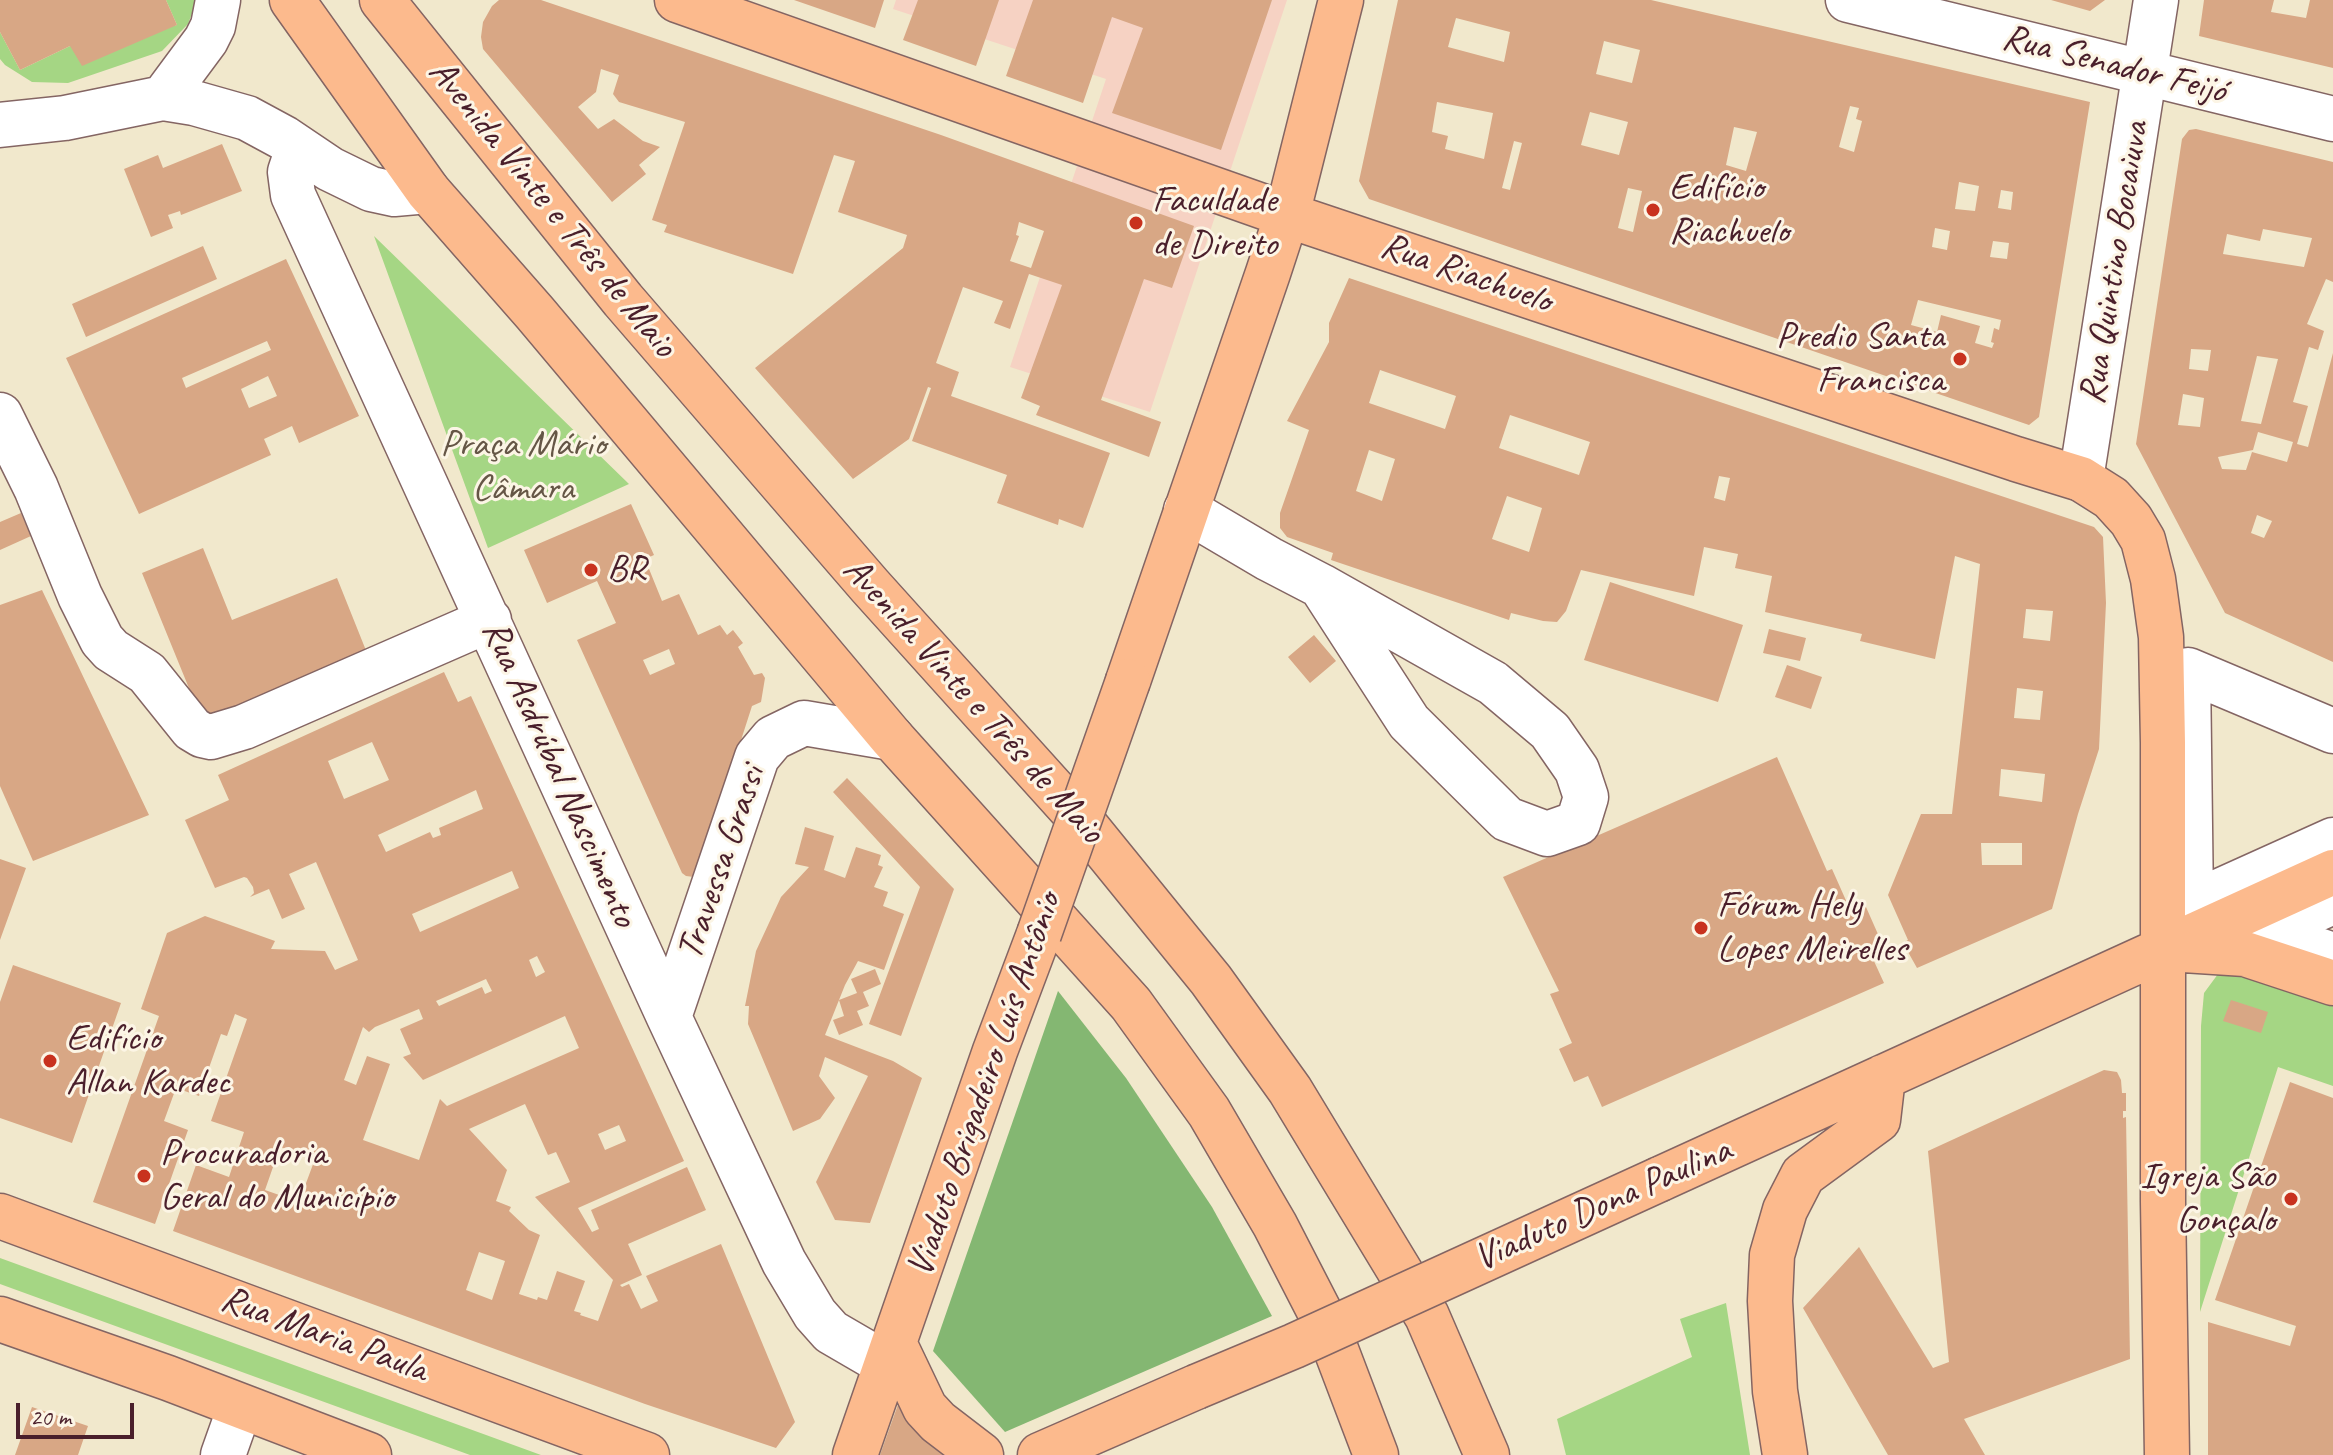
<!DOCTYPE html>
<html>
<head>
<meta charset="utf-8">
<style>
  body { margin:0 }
  #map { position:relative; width:2333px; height:1455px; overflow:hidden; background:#f1e8cc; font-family:Caveat,sans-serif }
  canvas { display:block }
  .scale { position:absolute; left:16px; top:1403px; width:118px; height:36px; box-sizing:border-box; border:4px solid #4a1f2b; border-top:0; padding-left:10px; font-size:24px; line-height:28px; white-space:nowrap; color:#4a1f2b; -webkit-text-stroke:6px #fcf5e5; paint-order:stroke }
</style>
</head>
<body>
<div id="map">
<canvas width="2333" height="1455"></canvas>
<div class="scale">20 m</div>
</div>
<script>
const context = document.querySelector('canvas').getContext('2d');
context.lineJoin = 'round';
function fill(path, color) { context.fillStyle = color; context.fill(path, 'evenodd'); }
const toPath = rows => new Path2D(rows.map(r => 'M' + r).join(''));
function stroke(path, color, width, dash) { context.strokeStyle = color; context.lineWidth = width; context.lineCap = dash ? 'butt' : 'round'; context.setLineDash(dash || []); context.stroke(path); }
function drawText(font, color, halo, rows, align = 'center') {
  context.font = font + ' Caveat,sans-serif'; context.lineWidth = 6; context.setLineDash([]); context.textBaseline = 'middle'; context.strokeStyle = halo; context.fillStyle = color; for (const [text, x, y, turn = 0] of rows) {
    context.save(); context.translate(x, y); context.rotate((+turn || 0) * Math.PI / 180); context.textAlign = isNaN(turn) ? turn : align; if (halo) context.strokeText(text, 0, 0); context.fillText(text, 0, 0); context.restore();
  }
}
fill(toPath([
  [896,0,1287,0,1150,412,1010,367,1106,79,893,9]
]), '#f6d2c3');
fill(toPath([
  [166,0,197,0,188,24,162,51,68,83,32,82,5,65,0,59,0,32,20,70,70,46,177,25],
  [374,236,629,484,488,548],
  [2241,970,2333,995,2333,1086,2278,1067,2200,1312,2201,1026,2204,993,2218,974],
  [0,1258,541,1455,470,1455,0,1284],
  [1726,1303,1750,1455,1566,1455,1557,1419,1692,1357,1680,1319]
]), '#a5d684');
fill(toPath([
  [1058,991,1126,1078,1212,1207,1272,1316,1005,1432,933,1351]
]), '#84b772');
fill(toPath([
  [0,0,166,0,177,25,82,66,70,46,20,70,0,32],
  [499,0,541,0,941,135,1194,226,1172,288,1144,279,1101,400,1161,422,1149,457,1036,415,1040,406,1021,398,1062,285,1029,274,1010,329,994,323,1003,301,963,287,936,363,959,372,951,396,1110,453,1083,528,1059,519,1058,525,997,503,1007,475,912,441,931,388,928,387,909,439,853,479,755,368,903,248,907,235,838,212,855,161,834,155,793,274,664,232,667,225,652,220,685,122,619,102,613,94,619,75,601,69,596,92,578,107,598,129,614,119,643,141,660,147,639,165,646,174,612,202,483,49,481,37,483,22,492,6],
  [1019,222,1044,231,1031,268,1010,261,1019,236,1016,235],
  [794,0,884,0,875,28],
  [918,0,999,0,976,66,903,40],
  [1033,0,1272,0,1221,150,1112,113,1143,28,1112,17,1083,103,1006,76],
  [1398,0,1651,0,2090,102,2039,417,2029,425,1369,199,1359,181],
  [1456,18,1510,32,1504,62,1448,47],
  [1604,41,1640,50,1632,83,1596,74],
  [1437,102,1493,113,1484,159,1445,149,1448,136,1432,132],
  [1850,106,1859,108,1856,119,1862,121,1854,152,1839,147],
  [1590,112,1628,122,1619,155,1581,145],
  [1734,127,1757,132,1746,171,1726,165],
  [1514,141,1522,143,1510,190,1502,188],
  [1959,182,1979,186,1975,211,1955,209],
  [1628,188,1642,191,1633,232,1618,228],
  [2001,190,2013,192,2011,210,1998,208],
  [1935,228,1950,231,1947,250,1932,247],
  [1993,241,2009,243,2007,259,1990,257],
  [1918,300,2001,320,1999,330,1994,328,1991,342,1994,343,1992,348,1975,343,1980,326,1941,315,1937,332,1911,325],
  [2051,0,2105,0,2090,11],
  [2204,0,2274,0,2271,12,2306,18,2310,0,2333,0,2333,68,2199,36],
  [2196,129,2333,162,2333,282,2326,279,2307,324,2324,331,2318,350,2309,347,2293,402,2308,406,2297,444,2308,447,2333,353,2333,662,2225,613,2136,444,2182,139,2189,130],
  [2263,229,2312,238,2304,267,2223,254,2227,234,2260,241],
  [2191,349,2211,350,2208,371,2189,369],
  [2257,356,2278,359,2261,424,2241,421],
  [2183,394,2204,398,2200,427,2178,425],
  [2258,432,2293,442,2287,462,2252,452,2246,470,2222,469,2218,457,2253,450],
  [2257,515,2272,521,2264,538,2251,533],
  [222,144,242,191,181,215,180,211,168,215,173,228,151,237,124,169,158,155,163,168],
  [203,246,217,279,86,337,72,304],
  [286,259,359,416,299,443,292,426,264,439,271,455,139,514,66,358],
  [267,341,271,350,186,388,182,378],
  [268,376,277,396,249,408,241,389],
  [1349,278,2094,527,2103,537,2106,603,2099,749,2078,814,2052,909,1917,968,1903,943,1908,940,1888,895,1921,814,1952,814,1980,564,1955,556,1935,659,1860,641,1862,634,1765,612,1772,576,1735,568,1738,554,1704,547,1694,596,1581,570,1566,611,1557,622,1543,621,1511,613,1509,620,1331,560,1333,553,1287,537,1280,528,1280,513,1309,430,1287,421,1329,342,1329,323],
  [1380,370,1456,396,1445,429,1369,403],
  [1510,415,1590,442,1579,475,1499,448],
  [1369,450,1395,459,1382,501,1356,491],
  [1719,476,1730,478,1725,501,1714,498],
  [1507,496,1542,508,1529,552,1492,539],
  [2026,609,2053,611,2050,641,2023,638],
  [2017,688,2043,691,2040,720,2014,718],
  [2001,769,2045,774,2042,802,1999,796],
  [1981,843,2022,843,2022,865,1982,865],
  [631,504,654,555,645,559,662,601,679,594,698,635,720,625,727,635,733,630,743,643,738,647,754,675,762,673,765,678,761,702,752,706,733,765,694,877,686,876,682,873,577,640,616,623,597,581,547,603,524,550],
  [669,649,675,664,650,675,643,660],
  [21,513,31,536,0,550,0,522],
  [203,548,232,620,337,578,369,658,204,725,142,573],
  [1610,582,1743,625,1718,702,1584,660],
  [42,590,149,815,33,861,0,786,0,605],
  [1769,629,1806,638,1800,661,1763,653],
  [1314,635,1336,661,1310,683,1288,657],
  [1787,665,1822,677,1811,709,1775,697],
  [444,672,458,702,471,696,684,1161,578,1208,592,1232,599,1229,591,1210,687,1167,706,1210,628,1244,642,1275,620,1285,622,1287,629,1284,641,1309,658,1301,646,1276,721,1244,795,1422,776,1448,645,1404,173,1231,196,1165,229,1177,244,1132,211,1121,247,1019,235,1014,227,1036,221,1034,199,1096,176,1088,164,1121,188,1130,155,1224,93,1202,159,1016,141,1009,167,933,205,916,275,941,271,949,325,951,335,970,358,960,316,862,289,874,305,909,282,919,269,889,250,897,254,893,253,887,247,878,244,877,215,888,185,820,229,800,218,775],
  [372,742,389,780,344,799,328,761],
  [476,790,483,809,439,828,441,835,433,838,430,832,386,852,378,835],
  [512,871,519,888,420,932,412,914],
  [537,956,545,972,536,977,529,960],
  [486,979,492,991,485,994,482,987,439,1006,436,1001],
  [419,1009,423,1019,400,1029,411,1054,403,1057,423,1080,565,1016,579,1048,447,1106,440,1099,419,1160,363,1140,390,1064,367,1056,356,1085,344,1080,363,1027,369,1032,375,1027],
  [525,1104,548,1155,556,1152,570,1182,535,1197,613,1280,598,1321,580,1315,581,1313,574,1311,585,1281,557,1271,547,1300,538,1297,537,1300,519,1294,540,1235,529,1230,509,1211,511,1207,496,1201,507,1170,469,1129],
  [619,1125,626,1141,605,1150,598,1134],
  [280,1147,315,1159,299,1202,265,1190],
  [479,1252,505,1261,492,1300,466,1290],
  [1777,757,1827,871,1832,869,1852,914,1866,907,1881,941,1868,948,1884,983,1602,1107,1588,1076,1574,1082,1559,1049,1572,1043,1550,994,1559,991,1503,877],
  [847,778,954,889,901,1036,869,1024,920,887,833,792],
  [805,827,834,836,824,870,845,878,856,847,881,855,878,865,883,867,874,887,888,892,883,906,904,914,884,970,858,961,845,985,825,1035,893,1061,922,1078,870,1223,835,1220,816,1182,868,1076,825,1057,819,1076,835,1098,820,1119,793,1131,748,1024,749,1006,745,1006,756,951,781,897,809,867,795,864],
  [0,859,26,868,0,940],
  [13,965,121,1003,72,1143,0,1118,0,1002],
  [875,969,881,984,863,992,869,1006,857,1011,863,1025,839,1035,833,1020,844,1016,839,1000,857,993,851,979],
  [2231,1000,2268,1012,2261,1033,2223,1021],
  [2104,1070,2117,1072,2121,1080,2122,1093,2126,1093,2126,1111,2123,1111,2123,1118,2126,1117,2130,1359,1964,1419,1985,1455,1888,1455,1803,1308,1859,1247,1933,1368,1949,1362,1928,1151],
  [2290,1082,2333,1098,2333,1455,2208,1455,2208,1322,2290,1346,2296,1326,2215,1300],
  [901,1396,956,1455,880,1455],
  [32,1407,88,1426,78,1455,15,1455]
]), '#d8a785');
const minor = toPath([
  [1848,0,2333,119],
  [163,98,206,40,213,26,218,0],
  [0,125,65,118,163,98,194,103,247,118,284,138,330,169,371,189,394,194,428,191],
  [298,148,290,172,293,195,669,1017,784,1262,815,1314,831,1332,886,1364],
  [0,415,36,488,80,596,102,640,111,650,147,673,192,729,202,735,211,737,244,727,489,620],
  [2081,479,2156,0],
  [1186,510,1269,559,1321,586,1493,683,1550,731,1577,770,1586,797,1578,823,1547,834,1507,819,1409,722,1321,586],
  [2333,731,2188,670,2191,904,2333,840],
  [2266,932,2333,902],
  [2266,932,2333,955],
  [669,1017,757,757,773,738,804,723,892,738],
  [223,1455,240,1407]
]);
const major = toPath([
  [677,0,1287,215,2016,459,2081,479,2111,498,2131,520,2143,540,2153,579,2161,637,2163,743,2163,1202,2167,1455],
  [1128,681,1268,273,1287,215,1341,0],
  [2168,949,2245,954,2333,983],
  [1660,1179,2333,872],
  [0,1216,647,1455],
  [0,1319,168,1378,369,1455],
  [894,1343,925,1408,938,1422,981,1455],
  [855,1455,995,1051,1039,934],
  [1040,1455,1196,1387],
  [1785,1455,1775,1391,1770,1301,1772,1255,1785,1210,1803,1175,1878,1120,1883,1077]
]);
const highway = toPath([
  [292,0,428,191,535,313,892,738,1131,1004,1209,1112,1275,1225,1327,1326,1376,1455],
  [382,0,623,300,870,586,1081,820,1211,980,1290,1090,1427,1316,1487,1455]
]);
stroke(minor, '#846563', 47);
stroke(major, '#846563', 47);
stroke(highway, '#846563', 47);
stroke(minor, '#fff', 44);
stroke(major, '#fcba8d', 44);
stroke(highway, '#fcba8d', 44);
const majorBridge = toPath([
  [1039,934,1128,681],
  [1196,1387,1294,1346,1660,1179]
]);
stroke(majorBridge, '#846563', 47, []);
stroke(majorBridge, '#fcba8d', 44);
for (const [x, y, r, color] of [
  [1653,210,8,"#c8321e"],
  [1136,223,8,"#c8321e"],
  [1960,359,8,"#c8321e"],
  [591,570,8,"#c8321e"],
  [1701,928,8,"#c8321e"],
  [50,1061,8,"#c8321e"],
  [144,1176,8,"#c8321e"],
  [2291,1199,8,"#c8321e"]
]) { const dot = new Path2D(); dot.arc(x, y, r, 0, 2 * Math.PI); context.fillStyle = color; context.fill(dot); stroke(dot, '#fcf5e5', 3); }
drawText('38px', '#4a1f2b', '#fcf5e5', [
  ["Rua Senador Feijó",2114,65,14],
  ["Avenida Vinte e Três de Maio",552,209,51],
  ["Rua Quintino Bocaiuva",2115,263,-81],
  ["Rua Riachuelo",1466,274,19],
  ["Avenida Vinte e Três de Maio",973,701,48],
  ["Rua Asdrúbal Nascimento",559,774,66],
  ["Travessa Grassi",722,863,-71],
  ["Viaduto Brigadeiro Luís Antônio",985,1085,-71],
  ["Viaduto Dona Paulina",1603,1205,-24],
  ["Rua Maria Paula",324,1335,20]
]);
drawText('38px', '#4a1f2b', '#fcf5e5', [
  ["Edifício",1669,188],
  ["Riachuelo",1669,232],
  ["Faculdade",1152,201],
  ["de Direito",1152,245],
  ["Predio Santa",1944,337,"right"],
  ["Francisca",1944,381,"right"],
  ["BR",607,570],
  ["Fórum Hely",1717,906],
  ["Lopes Meirelles",1717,950],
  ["Edifício",66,1039],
  ["Allan Kardec",66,1083],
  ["Procuradoria",160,1154],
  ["Geral do Município",160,1198],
  ["Igreja São",2275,1177,"right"],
  ["Gonçalo",2275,1221,"right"]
], 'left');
drawText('38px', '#655646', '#fcf5e5', [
  ["Praça Mário",523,445],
  ["Câmara",523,489]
]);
</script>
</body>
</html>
